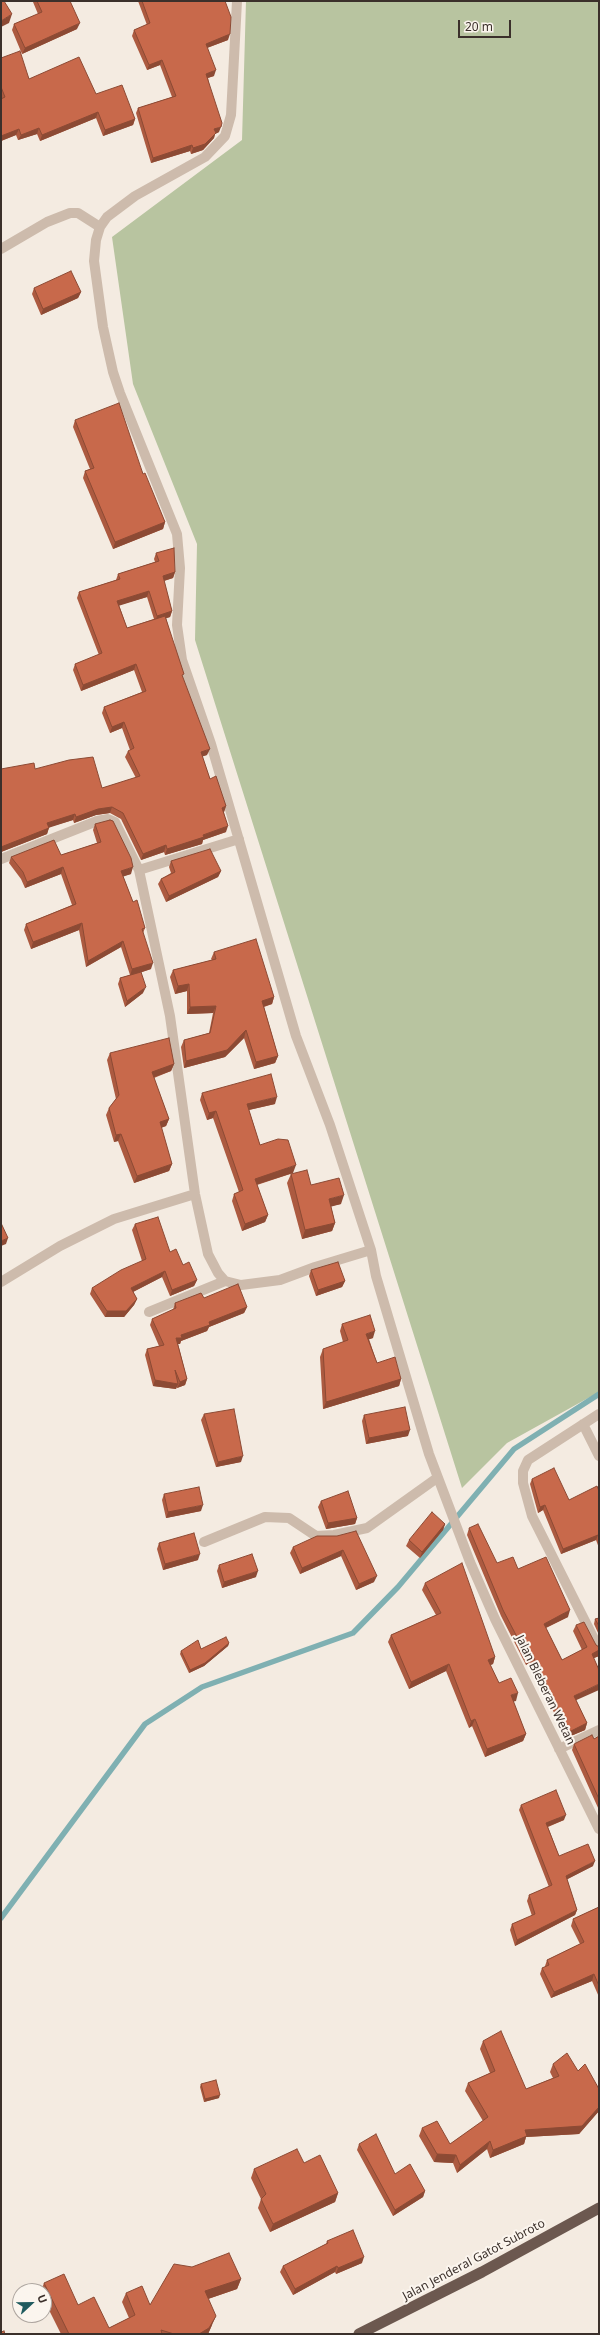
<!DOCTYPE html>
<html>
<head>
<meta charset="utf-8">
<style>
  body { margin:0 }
  #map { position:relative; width:600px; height:2335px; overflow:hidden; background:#f4ebe1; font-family:"Noto Sans",sans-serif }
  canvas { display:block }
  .frame { position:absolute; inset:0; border:2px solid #3b302b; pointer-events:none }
  .north { position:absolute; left:12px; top:2283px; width:40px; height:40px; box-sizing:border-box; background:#fbf5ee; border:1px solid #aea6a0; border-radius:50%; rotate:68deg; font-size:11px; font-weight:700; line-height:16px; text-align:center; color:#3b302b }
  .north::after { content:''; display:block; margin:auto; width:14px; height:18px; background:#1f5a5e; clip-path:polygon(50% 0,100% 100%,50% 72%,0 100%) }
  .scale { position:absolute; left:458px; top:20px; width:53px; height:18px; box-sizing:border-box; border:2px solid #3b302b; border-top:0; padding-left:5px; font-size:12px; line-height:14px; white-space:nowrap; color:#3b302b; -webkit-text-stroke:3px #fbf5ee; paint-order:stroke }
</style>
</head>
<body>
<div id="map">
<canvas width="600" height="2335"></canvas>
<div class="frame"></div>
<div class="north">U</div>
<div class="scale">20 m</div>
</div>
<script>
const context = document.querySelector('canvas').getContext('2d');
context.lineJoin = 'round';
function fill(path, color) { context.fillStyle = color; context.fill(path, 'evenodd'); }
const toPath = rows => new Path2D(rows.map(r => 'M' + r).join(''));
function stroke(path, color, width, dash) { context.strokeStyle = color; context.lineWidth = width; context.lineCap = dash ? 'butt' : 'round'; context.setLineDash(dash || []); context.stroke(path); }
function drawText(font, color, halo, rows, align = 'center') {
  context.font = font + ' "Noto Sans",sans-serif'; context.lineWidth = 4; context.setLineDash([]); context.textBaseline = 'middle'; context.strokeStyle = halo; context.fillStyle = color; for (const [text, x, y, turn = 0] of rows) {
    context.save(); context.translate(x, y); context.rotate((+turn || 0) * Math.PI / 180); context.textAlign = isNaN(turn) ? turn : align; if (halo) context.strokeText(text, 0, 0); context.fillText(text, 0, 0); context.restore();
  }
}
fill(toPath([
  [246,1,599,1,599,1392,507,1443,462,1488,195,640,197,544,133,384,112,237,242,140]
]), '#b8c4a0');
stroke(toPath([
  [1,1918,145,1724,202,1687,353,1633,398,1587,514,1449,599,1394]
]), '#7fb0b2', 5.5);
stroke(toPath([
  [237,1,231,115,225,136,205,157,135,196,107,217,100,227,96,240,94,261,103,327,113,372,120,393,177,534,180,568,177,625,182,660,211,744,296,1036,330,1125,371,1250,376,1276,429,1454,470,1562,495,1619,599,1829],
  [1,249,47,222,70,213,78,213,100,227],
  [239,839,139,870,170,1016,195,1194,208,1254,218,1273,225,1281,241,1285,280,1280,315,1267,371,1250],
  [1,859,97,821,108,819,115,822,139,870],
  [1,1282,60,1246,114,1219,195,1194],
  [149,1312,225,1281],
  [599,1414,528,1460,523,1471,523,1483,532,1516,599,1649],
  [583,1424,599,1456],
  [204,1542,265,1517,289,1518,316,1536,334,1535,367,1528,437,1478],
  [559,1749,599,1730]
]), '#cdbbac', 10);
stroke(toPath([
  [359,2334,482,2272,599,2208]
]), '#6c584f', 11);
fill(toPath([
  [33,1,70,1,77,29,22,54,12,30,14,24,38,14,33,2],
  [138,1,225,1,228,40,207,48,214,76,208,78,219,132,215,134,214,138,203,150,191,154,190,151,151,163,136,113,138,108,172,97,160,65,147,70,132,36,134,30,147,25],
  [1,58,29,79,96,94,135,119,133,125,103,136,96,118,40,141,37,134,18,140,16,135,1,141],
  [34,288,81,292,78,298,41,315,32,294],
  [75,420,143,474,165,522,163,529,113,549,83,478,85,471,90,469,73,427],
  [156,553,175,572,173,578,164,581,172,611,170,617,166,618,183,679,207,755,202,756,210,779,226,806,224,812,226,832,203,840,202,844,165,855,164,852,141,860,121,819,110,813,96,815,74,823,73,820,49,827,47,834,1,852,1,769,35,769,102,788,136,778,125,757,128,751,130,750,122,728,110,733,102,713,104,707,142,692,134,670,81,691,73,670,75,664,99,655,77,598,79,592,116,580,118,574,155,562,154,559],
  [147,597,154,619,127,628,119,605],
  [95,824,131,874,123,876,133,902,145,928,143,933,151,969,136,974,143,993,125,1007,118,984,120,978,130,975,121,947,86,967,79,930,31,949,24,930,26,924,72,905,61,874,25,888,21,879,9,863,11,857,61,855,97,843,93,830],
  [171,861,221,871,218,877,166,902,158,884,161,879,171,873,169,867],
  [214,952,274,997,272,1004,264,1007,278,1056,275,1063,254,1069,244,1038,225,1057,184,1068,181,1047,184,1040,209,1033,213,1013,187,1014,187,991,175,994,170,977,173,970,212,960,211,959],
  [110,1053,174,1064,171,1071,154,1078,169,1119,166,1126,161,1128,172,1164,169,1171,134,1183,118,1141,114,1142,106,1115,109,1108,116,1099,107,1060],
  [202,1093,275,1104,249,1110,260,1145,293,1173,257,1185,268,1215,265,1222,242,1231,232,1201,234,1194,239,1192,213,1118,207,1120,200,1100],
  [291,1174,311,1185,341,1204,331,1206,335,1223,332,1231,302,1239,287,1183],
  [135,1224,170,1252,197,1280,194,1286,170,1296,162,1277,133,1292,137,1299,134,1305,124,1317,105,1317,90,1294,92,1288,142,1261,132,1230],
  [311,1270,345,1281,342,1287,316,1296,309,1276],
  [204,1298,247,1307,244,1313,209,1327,207,1331,181,1341,180,1344,178,1344,187,1379,185,1385,177,1388,177,1386,176,1389,153,1386,145,1355,147,1349,159,1346,150,1325,152,1319,173,1310,175,1303],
  [342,1324,373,1338,369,1339,377,1363,401,1379,399,1386,323,1409,320,1357,323,1349,343,1342,340,1331],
  [204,1414,241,1462,216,1467,201,1420],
  [364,1415,408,1436,366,1444,362,1421],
  [532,1479,569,1500,599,1491,599,1548,596,1540,561,1554,543,1510,538,1513,530,1484],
  [164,1494,201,1511,166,1518,162,1500],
  [321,1501,357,1518,355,1524,326,1529,318,1507],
  [445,1524,443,1530,420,1558,406,1546,409,1540],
  [469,1528,497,1563,518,1569,568,1617,546,1628,562,1660,582,1650,573,1631,576,1625,596,1645,599,1647,599,1656,594,1658,576,1700,587,1723,585,1730,566,1738,530,1662,526,1665,501,1616,467,1535],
  [337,1536,374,1582,356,1590,341,1556,300,1574,290,1553,293,1547],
  [159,1543,198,1560,163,1570,157,1549],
  [219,1565,256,1577,222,1588,217,1571],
  [425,1583,495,1657,493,1664,490,1665,499,1683,516,1701,513,1701,526,1734,523,1741,485,1757,472,1726,469,1728,446,1671,409,1689,388,1642,391,1635,436,1615,422,1590],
  [599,1618,599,1635,594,1624,595,1619],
  [229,1643,228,1646,204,1666,189,1673,180,1654,181,1651,201,1649],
  [599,1736,599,1810,572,1750,574,1744,594,1739],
  [521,1805,564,1820,548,1827,559,1856,593,1866,567,1879,577,1910,575,1915,515,1946,510,1930,512,1924,532,1916,527,1901,529,1895,549,1887,519,1810],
  [599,1907,599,1997,592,1981,551,1998,540,1974,542,1968,545,1967,545,1966,547,1960,580,1944,571,1926,573,1919],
  [483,2041,526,2089,553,2078,550,2072,553,2064,578,2071,599,2089,599,2111,579,2134,526,2137,524,2144,490,2158,487,2149,457,2173,453,2163,434,2162,419,2136,422,2128,450,2144,483,2121,465,2091,468,2083,490,2073,480,2049],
  [201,2084,219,2098,204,2102,200,2087],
  [359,2144,395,2174,425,2191,423,2197,393,2216,357,2150],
  [304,2163,338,2193,335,2202,270,2232,258,2208,261,2199,251,2178,254,2169],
  [327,2241,362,2263,336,2274,335,2272,293,2295,280,2272,283,2266,326,2244],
  [241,2279,237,2289,208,2299,212,2325,208,2334,61,2334,44,2300,44,2291,41,2291,44,2283,78,2305,109,2328,129,2318,122,2302,126,2293,150,2305]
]), '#ac5a40');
fill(toPath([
  [12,14,9,23,1,27,1,21],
  [80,23,77,29,22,54,25,48],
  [230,34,228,40,204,49,206,44],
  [162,60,160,65,147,70,149,65],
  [216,70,214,76,204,79,206,74],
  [98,112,96,118,40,141,42,135],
  [135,119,133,125,103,136,105,130],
  [221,127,219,132,215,134,214,138,203,150,191,154,193,148,214,129],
  [39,128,37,134,18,140,21,135],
  [19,129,16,135,1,141,1,136],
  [192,145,190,151,151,163,153,158],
  [81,292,78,298,41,315,43,309],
  [165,522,163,529,113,549,115,542],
  [175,572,173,578,160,582,163,576],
  [149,591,147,597,115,607,117,601],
  [172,611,170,617,155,622,157,616],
  [136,664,134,670,81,691,83,685],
  [124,722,122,728,110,733,112,727],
  [210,749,207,755,198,758,201,752],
  [226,806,224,812,220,814,222,808],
  [112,807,110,813,96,815,74,823,76,817,98,809],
  [75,814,73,820,45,829,47,823],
  [228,826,226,832,203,840,202,844,165,855,167,849],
  [49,828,47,834,1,852,1,847],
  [166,845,164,852,141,860,143,854],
  [63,867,61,874,25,888,27,882],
  [133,867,131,874,119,878,121,871],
  [221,871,218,877,166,902,169,896],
  [82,923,79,930,31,949,33,942],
  [123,941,121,947,86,967,88,961],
  [153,963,151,969,130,976,132,969],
  [189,984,187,991,175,994,178,986],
  [146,987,143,993,125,1007,127,1001],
  [274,997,272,1004,259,1008,262,1001],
  [216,1006,213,1013,187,1014,190,1007],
  [246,1030,244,1038,225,1057,184,1068,186,1061],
  [278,1056,275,1063,254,1069,256,1062],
  [174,1064,171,1071,149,1079,152,1072],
  [277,1097,275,1104,244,1111,247,1104],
  [216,1111,213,1118,207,1120,209,1113],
  [169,1119,166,1126,157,1129,160,1122],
  [121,1134,118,1141,114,1142,116,1135],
  [172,1164,169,1171,134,1183,137,1176],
  [296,1165,293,1173,252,1186,255,1179],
  [344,1195,341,1204,326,1208,329,1199],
  [268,1215,265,1222,242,1231,245,1224],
  [335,1223,332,1231,302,1239,305,1230],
  [8,1238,6,1244,1,1246,1,1241],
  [165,1271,162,1277,129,1294,131,1288],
  [197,1280,194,1286,170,1296,172,1290],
  [345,1281,342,1287,316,1296,318,1290],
  [137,1299,134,1305,124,1317,105,1317,107,1311],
  [247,1307,244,1313,209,1327,207,1331,181,1341,180,1344,174,1344,176,1338,181,1335,209,1322],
  [375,1331,373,1338,364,1341,366,1334],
  [187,1379,185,1385,177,1388,180,1382],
  [401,1379,399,1386,323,1409,326,1402],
  [155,1380,178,1384,176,1389,153,1386],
  [410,1430,408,1436,366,1444,369,1438],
  [243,1456,241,1462,216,1467,218,1462],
  [203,1505,201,1511,166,1518,168,1512],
  [545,1505,543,1510,538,1513,540,1507],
  [357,1518,355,1524,326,1529,328,1523],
  [445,1524,443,1530,420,1558,422,1552],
  [598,1535,596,1540,561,1554,563,1549],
  [343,1550,341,1556,300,1574,302,1568],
  [200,1554,198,1560,163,1570,165,1564],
  [258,1571,256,1577,222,1588,224,1582],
  [377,1576,374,1582,356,1590,359,1584],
  [570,1610,568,1617,541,1630,544,1624],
  [229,1643,228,1646,204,1666,189,1673,190,1670],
  [599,1650,599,1656,589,1660,592,1654],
  [533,1656,530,1662,526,1665,528,1658],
  [495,1657,493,1664,486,1667,488,1660],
  [449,1664,446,1671,409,1689,411,1682],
  [599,1684,599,1690,572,1702,574,1696],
  [518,1693,516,1701,508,1703,511,1695],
  [475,1719,472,1726,469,1728,471,1721],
  [587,1723,585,1730,566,1738,569,1732],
  [526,1734,523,1741,485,1757,487,1749],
  [566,1815,564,1820,544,1828,546,1823],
  [595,1861,593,1866,564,1881,566,1876],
  [577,1910,575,1915,515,1946,517,1940],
  [594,1974,592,1981,551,1998,554,1992],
  [220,2095,219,2098,204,2102,205,2099],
  [599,2107,599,2111,579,2134,526,2137,524,2144,490,2158,493,2150,525,2130],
  [490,2141,487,2149,457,2173,460,2165],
  [437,2154,456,2155,453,2163,434,2162],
  [425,2191,423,2197,393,2216,395,2210],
  [338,2193,335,2202,270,2232,273,2224],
  [364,2257,362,2263,336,2274,338,2268],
  [337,2266,335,2272,293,2295,295,2289],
  [241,2279,237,2289,202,2301,205,2291],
  [216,2316,208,2334,199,2334]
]), '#8c4a34');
const building = toPath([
  [1,1,4,1,12,14,1,21,1,1],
  [37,1,70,1,80,23,25,48,14,24,42,12,37,1],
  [142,1,225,1,231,17,230,34,206,44,216,70,206,74,222,123,221,127,214,129,216,133,205,144,193,148,192,145,153,158,138,108,176,96,162,60,149,65,134,30,150,23,142,1],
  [20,51,29,79,79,57,96,94,122,85,135,119,105,130,98,112,42,135,39,128,21,135,19,129,1,136,1,99,5,97,1,87,1,58,20,51],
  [71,271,81,292,43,309,34,288,71,271],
  [119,403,143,474,145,473,165,522,115,542,85,471,94,468,75,420,119,403],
  [174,548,175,572,163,576,172,611,157,616,149,591,117,601,127,628,165,616,184,674,182,675,210,749,201,752,210,779,216,776,226,806,222,808,228,826,203,835,204,837,167,849,166,845,143,854,123,813,112,807,98,809,76,817,75,814,47,823,49,828,1,847,1,769,34,763,35,769,69,760,93,757,102,788,140,776,128,751,134,748,124,722,112,727,104,707,146,691,136,664,83,685,75,664,102,653,79,592,120,579,118,574,159,561,156,553,174,548],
  [110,820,113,821,131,858,133,867,121,871,133,902,137,900,145,928,142,929,153,963,132,969,123,941,88,961,82,923,33,942,26,924,76,904,63,867,27,882,23,872,11,857,54,840,61,855,101,842,95,824,110,820],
  [210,849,221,871,169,896,161,879,175,872,171,861,210,849],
  [256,939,274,997,262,1001,278,1056,256,1062,246,1030,227,1050,186,1061,184,1040,210,1033,216,1006,190,1007,189,984,178,986,173,970,216,959,214,952,256,939],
  [141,972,146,987,127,1001,120,978,141,972],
  [169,1038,174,1064,152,1072,169,1119,160,1122,172,1164,137,1176,121,1134,116,1135,109,1108,119,1095,110,1053,169,1038],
  [271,1074,277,1097,247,1104,260,1145,278,1139,288,1140,296,1165,255,1179,268,1215,245,1224,234,1194,243,1190,216,1111,209,1113,202,1093,271,1074],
  [307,1170,311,1185,339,1178,344,1195,329,1199,335,1223,305,1230,291,1174,307,1170],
  [158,1217,170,1252,176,1249,183,1265,189,1262,197,1280,172,1290,165,1271,131,1288,137,1299,126,1311,107,1311,92,1288,121,1270,146,1259,135,1224,158,1217],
  [1,1223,8,1238,1,1241,1,1223],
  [338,1262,345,1281,318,1290,311,1270,338,1262],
  [238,1284,247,1307,209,1322,210,1325,181,1335,182,1338,176,1338,187,1379,180,1382,175,1370,178,1384,155,1380,147,1349,164,1345,152,1319,176,1308,175,1303,201,1293,204,1298,238,1284],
  [370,1315,375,1331,366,1334,377,1363,395,1357,401,1379,326,1402,323,1349,348,1340,342,1324,370,1315],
  [405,1407,410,1430,369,1438,364,1415,405,1407],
  [234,1409,243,1456,218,1462,204,1414,234,1409],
  [554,1468,569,1500,597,1486,599,1491,599,1537,598,1535,563,1549,545,1505,540,1507,532,1479,554,1468],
  [199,1487,203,1505,168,1512,164,1494,199,1487],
  [348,1491,357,1518,328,1523,321,1501,348,1491],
  [432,1512,445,1524,422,1552,409,1540,432,1512],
  [478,1524,497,1563,513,1557,518,1569,546,1557,570,1610,544,1624,562,1660,587,1647,576,1625,584,1622,596,1645,599,1647,599,1650,592,1654,599,1670,599,1684,574,1696,587,1723,569,1732,533,1656,528,1658,503,1610,469,1528,478,1524],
  [356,1531,377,1576,359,1584,343,1550,302,1568,293,1547,317,1536,337,1536,356,1531],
  [194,1533,200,1554,165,1564,159,1543,194,1533],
  [252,1554,258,1571,224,1582,219,1565,252,1554],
  [462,1563,495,1657,488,1660,499,1683,511,1678,518,1693,511,1695,526,1734,487,1749,475,1719,471,1721,449,1664,411,1682,391,1635,441,1613,425,1583,462,1563],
  [599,1618,599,1626,595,1619,599,1618],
  [226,1637,229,1643,205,1663,190,1670,181,1651,198,1640,201,1649,226,1637],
  [592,1735,594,1739,599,1736,599,1799,574,1744,592,1735],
  [556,1790,566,1815,546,1823,559,1856,588,1844,595,1861,566,1876,577,1910,517,1940,512,1924,535,1914,529,1895,552,1885,521,1805,556,1790],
  [599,1907,599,1986,594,1974,554,1992,542,1968,549,1965,547,1960,584,1942,573,1919,599,1907],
  [501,2031,526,2089,559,2076,553,2064,567,2053,578,2071,585,2064,599,2089,599,2107,582,2126,525,2130,527,2136,493,2150,490,2141,460,2165,456,2155,437,2154,422,2128,437,2121,450,2144,488,2117,468,2083,495,2071,483,2041,501,2031],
  [216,2080,220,2095,205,2099,201,2084,216,2080],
  [376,2134,395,2174,410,2164,425,2191,395,2210,359,2144,376,2134],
  [297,2149,304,2163,320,2155,338,2193,273,2224,261,2199,266,2194,254,2169,297,2149],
  [353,2230,364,2257,338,2268,337,2266,295,2289,283,2266,328,2243,327,2241,353,2230],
  [229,2253,241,2279,205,2291,216,2316,209,2328,199,2334,174,2334,161,2330,162,2334,69,2334,44,2283,64,2274,78,2305,94,2297,109,2328,135,2315,126,2293,142,2286,150,2305,174,2264,192,2267,229,2253],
  [4,2331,5,2334,1,2334,1,2332,4,2331]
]);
fill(building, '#c8694b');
stroke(building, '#8c4a34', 1);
drawText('12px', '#3b302b', '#fbf5ee', [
  ["Jalan Bleberan Wetan",545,1690,64],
  ["Jalan Jenderal Gatot Subroto",474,2260,-28]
]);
</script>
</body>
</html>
